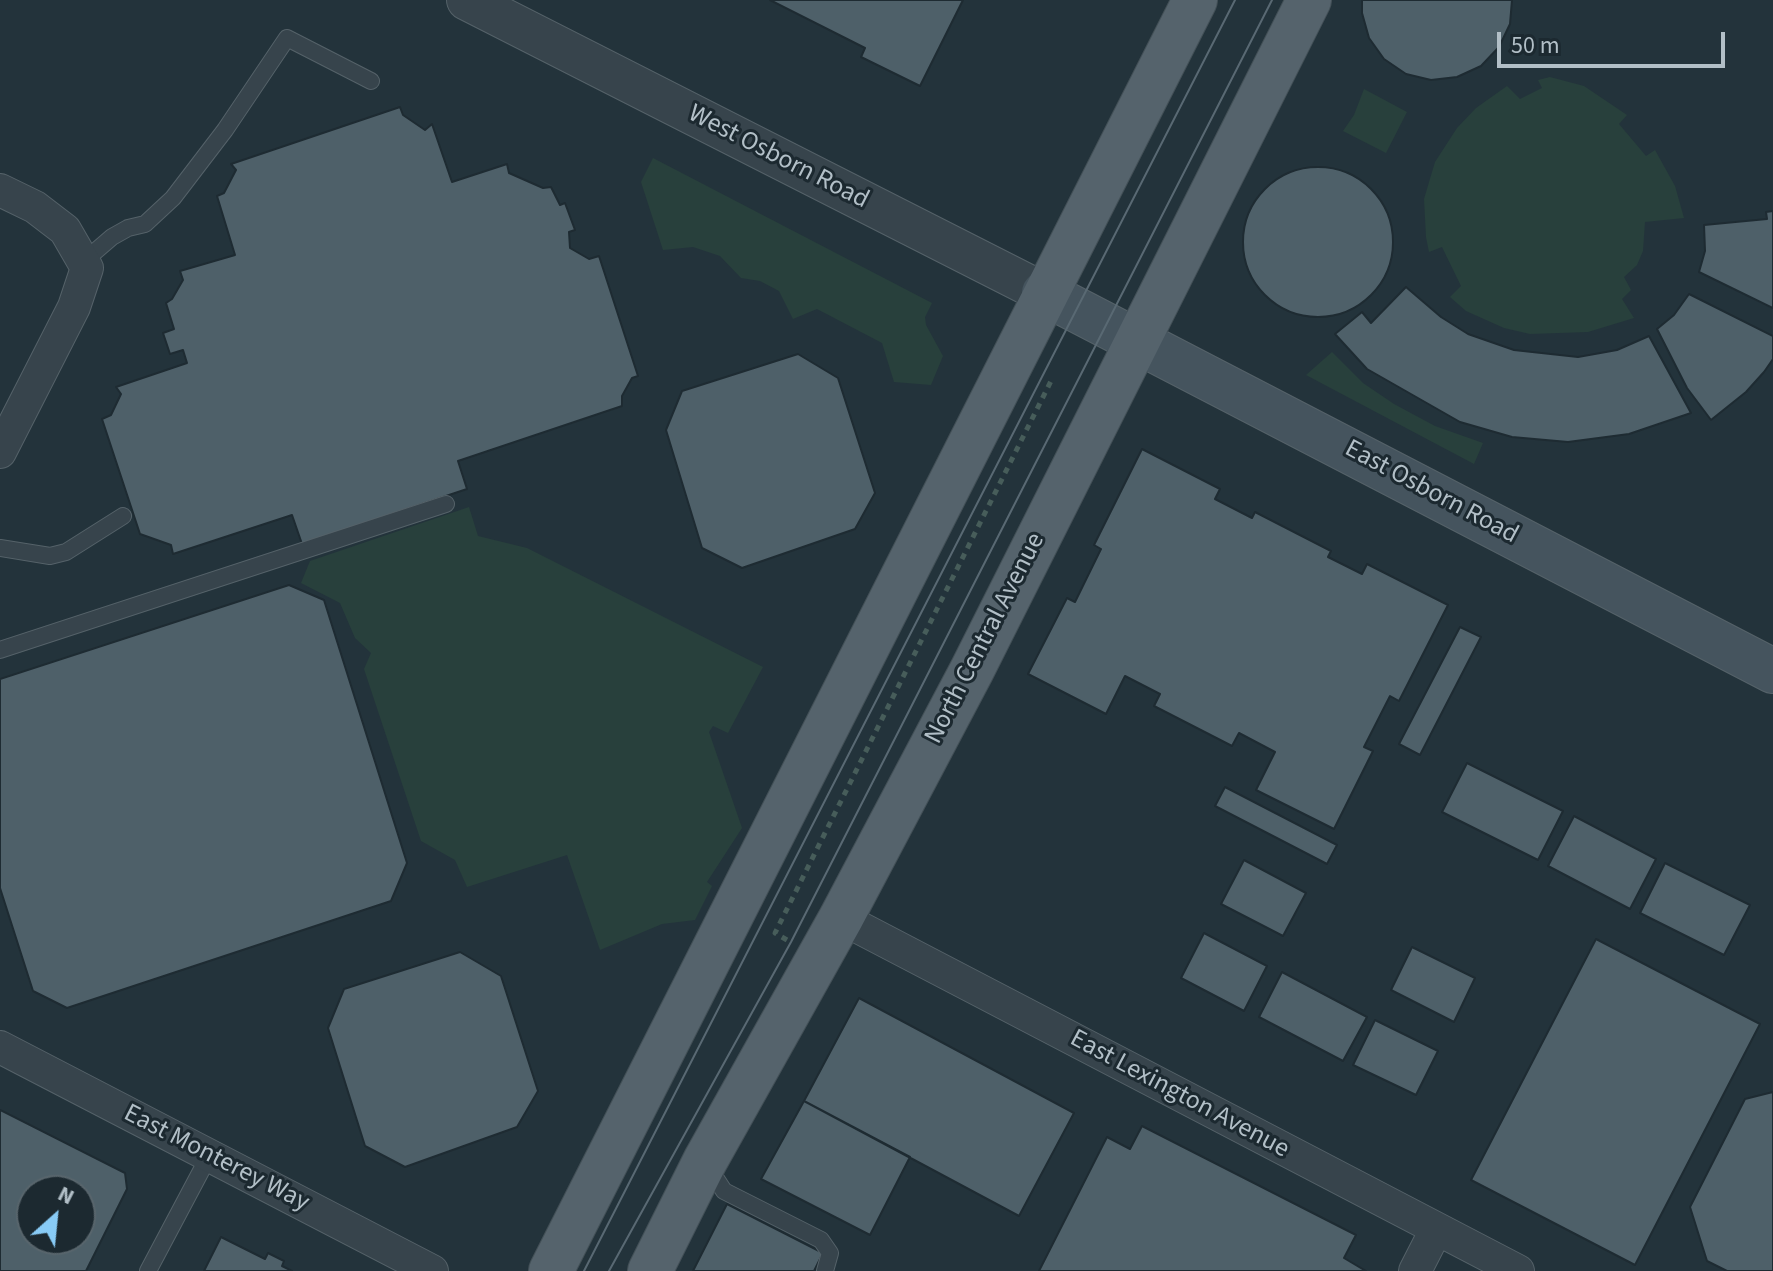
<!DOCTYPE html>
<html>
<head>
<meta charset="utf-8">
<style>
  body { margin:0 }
  #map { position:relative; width:1773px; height:1271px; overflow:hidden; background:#23333b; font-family:"Source Sans 3",sans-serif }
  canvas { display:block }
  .north { position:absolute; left:16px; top:1175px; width:80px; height:80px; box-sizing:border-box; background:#1c2930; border:2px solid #58656c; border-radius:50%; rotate:27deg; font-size:22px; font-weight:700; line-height:32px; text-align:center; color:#b2bfc7 }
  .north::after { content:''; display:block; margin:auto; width:28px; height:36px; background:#88cbf6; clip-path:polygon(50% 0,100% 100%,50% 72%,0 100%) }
  .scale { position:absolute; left:1497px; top:32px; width:228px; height:36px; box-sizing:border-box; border:4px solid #b2bfc7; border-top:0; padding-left:10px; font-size:24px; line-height:28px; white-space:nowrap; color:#b2bfc7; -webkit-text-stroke:6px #1c2930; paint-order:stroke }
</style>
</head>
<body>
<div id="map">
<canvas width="1773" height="1271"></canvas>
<div class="north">N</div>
<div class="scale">50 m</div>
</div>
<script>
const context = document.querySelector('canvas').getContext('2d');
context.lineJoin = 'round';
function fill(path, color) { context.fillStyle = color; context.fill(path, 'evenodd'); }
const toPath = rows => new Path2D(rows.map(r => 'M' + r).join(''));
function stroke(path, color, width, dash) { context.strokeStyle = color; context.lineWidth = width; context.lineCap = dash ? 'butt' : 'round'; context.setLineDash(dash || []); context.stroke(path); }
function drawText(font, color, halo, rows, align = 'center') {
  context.font = font + ' "Source Sans 3",sans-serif'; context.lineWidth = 6; context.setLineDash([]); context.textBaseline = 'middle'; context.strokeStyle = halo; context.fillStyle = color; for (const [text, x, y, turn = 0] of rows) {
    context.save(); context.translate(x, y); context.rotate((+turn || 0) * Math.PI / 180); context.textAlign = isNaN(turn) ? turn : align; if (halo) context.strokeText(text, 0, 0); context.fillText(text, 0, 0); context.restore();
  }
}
fill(toPath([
  [1550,77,1584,86,1627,115,1619,124,1646,156,1655,150,1675,186,1684,218,1645,222,1643,251,1637,265,1624,277,1631,290,1622,299,1634,318,1588,332,1530,334,1504,328,1466,311,1450,297,1461,286,1442,247,1429,252,1426,237,1424,199,1435,162,1457,128,1476,108,1507,86,1520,99,1542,88,1538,80],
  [1364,89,1407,112,1386,153,1343,131,1354,115],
  [653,158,932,303,925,317,926,325,943,356,931,385,894,382,882,343,817,309,793,319,779,291,760,281,741,278,720,256,693,247,663,250,641,182],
  [1332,352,1363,383,1394,404,1435,426,1483,443,1474,464,1306,375],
  [469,507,478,536,527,548,763,667,728,733,713,726,709,732,742,828,707,882,712,886,695,920,662,924,600,950,567,855,467,887,455,860,421,841,364,669,371,653,355,638,340,603,301,583,310,561]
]), '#28403c');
const building = toPath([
  [770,0,963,0,920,86,861,57,865,48,770,0],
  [1362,0,1512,0,1510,24,1499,47,1481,66,1457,77,1431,80,1406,74,1384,59,1369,38,1362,13,1362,0],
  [400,107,403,115,425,130,432,124,452,182,507,164,509,173,543,188,551,187,560,205,565,203,575,230,569,232,570,248,589,259,599,256,638,376,632,378,622,396,622,406,458,461,467,489,302,544,292,515,173,554,171,545,140,534,102,419,111,415,121,394,116,387,187,363,183,350,170,354,163,333,174,329,166,303,172,299,183,280,180,271,235,255,217,196,224,193,236,170,231,164,400,107],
  '1243 242a75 75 0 1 1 150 0a75 75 0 1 1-150 0Z',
  [1773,211,1773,308,1699,272,1705,251,1704,225,1767,219,1766,212,1773,211],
  [1406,287,1441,317,1468,334,1514,350,1578,357,1617,350,1649,336,1691,413,1629,434,1568,442,1512,437,1460,422,1367,369,1335,334,1362,312,1371,323,1406,287],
  [1689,294,1773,336,1773,359,1764,372,1746,392,1711,420,1687,388,1657,329,1674,315,1689,294],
  [798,354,838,378,875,493,855,529,742,568,702,548,666,430,682,391,798,354],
  [1142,449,1220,489,1215,499,1252,518,1255,512,1331,551,1328,557,1362,574,1367,564,1448,605,1399,701,1390,696,1364,747,1373,751,1334,829,1256,790,1275,752,1239,733,1232,746,1154,706,1160,694,1125,676,1106,714,1028,674,1067,598,1075,602,1101,549,1094,545,1142,449],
  [289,585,324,600,407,863,391,901,67,1008,33,991,0,888,0,679,289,585],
  [1460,627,1481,637,1420,755,1399,744,1460,627],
  [1467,763,1563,811,1538,860,1442,812,1467,763],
  [1225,787,1337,845,1327,864,1215,806,1225,787],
  [1574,816,1656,859,1630,909,1548,866,1574,816],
  [1244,860,1306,893,1283,936,1221,904,1244,860],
  [1665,863,1750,905,1724,955,1640,913,1665,863],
  [1204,933,1267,966,1244,1011,1181,978,1204,933],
  [1596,939,1760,1024,1635,1265,1471,1180,1596,939],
  [1412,947,1475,978,1454,1022,1391,990,1412,947],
  [460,952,501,976,538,1091,517,1127,405,1167,365,1146,328,1028,344,989,460,952],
  [1282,972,1367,1017,1343,1061,1259,1017,1282,972],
  [859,998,1074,1113,1019,1216,804,1101,859,998],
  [1375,1020,1438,1051,1416,1095,1353,1065,1375,1020],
  [1773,1092,1773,1271,1727,1271,1707,1261,1690,1207,1745,1099,1773,1092],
  [804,1101,910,1157,870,1235,761,1179,804,1101],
  [0,1110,125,1173,127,1189,86,1271,0,1271,0,1110],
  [32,1191,80,1191,80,1239,32,1239,32,1191],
  [1142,1126,1356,1235,1344,1258,1366,1271,1039,1271,1107,1137,1130,1149,1142,1126],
  [727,1204,823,1253,814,1271,693,1271,727,1204],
  [221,1237,265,1259,268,1253,284,1261,282,1266,292,1271,204,1271,221,1237]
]);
fill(building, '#4e6069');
stroke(building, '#1e2b32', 2);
const service = toPath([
  [83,262,112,237,128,228,145,224,173,198,225,130,287,38,371,81],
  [0,548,50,556,66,552,123,516],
  [0,650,446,504],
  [707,1165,724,1191,821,1240,830,1253,825,1271],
  [148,1271,209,1156]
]);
const minor = toPath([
  [0,190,35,207,65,230,87,268,74,307,0,452],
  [841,918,1518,1271],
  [0,1047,432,1271],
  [1415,1271,1436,1230]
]);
const tertiary = toPath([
  [467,0,1044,293]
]);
const secondary = toPath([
  [1044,293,1773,671]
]);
const primary = toPath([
  [551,1271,1195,0],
  [650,1271,705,1161,841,918,972,670,1309,0]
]);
stroke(service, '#556269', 18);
stroke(minor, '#556269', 34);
stroke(tertiary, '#556269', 42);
stroke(secondary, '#556269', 46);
stroke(primary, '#435057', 46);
stroke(toPath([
  [787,940,775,933,1051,381]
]), '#475d5a', 5, [6, 6]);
stroke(service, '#37444c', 16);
stroke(minor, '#37444c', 32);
stroke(tertiary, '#37444c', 40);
stroke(secondary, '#45545e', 44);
stroke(primary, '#55636c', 44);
stroke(toPath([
  [584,1271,1235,0],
  [609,1271,791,942,1272,0]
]), '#596973', 2);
drawText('26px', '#b2bfc7', '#1c2930', [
  ["West Osborn Road",778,158,27],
  ["East Osborn Road",1431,493,28],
  ["North Central Avenue",986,639,-63],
  ["East Lexington Avenue",1179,1095,28],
  ["East Monterey Way",216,1159,27]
]);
</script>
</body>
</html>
